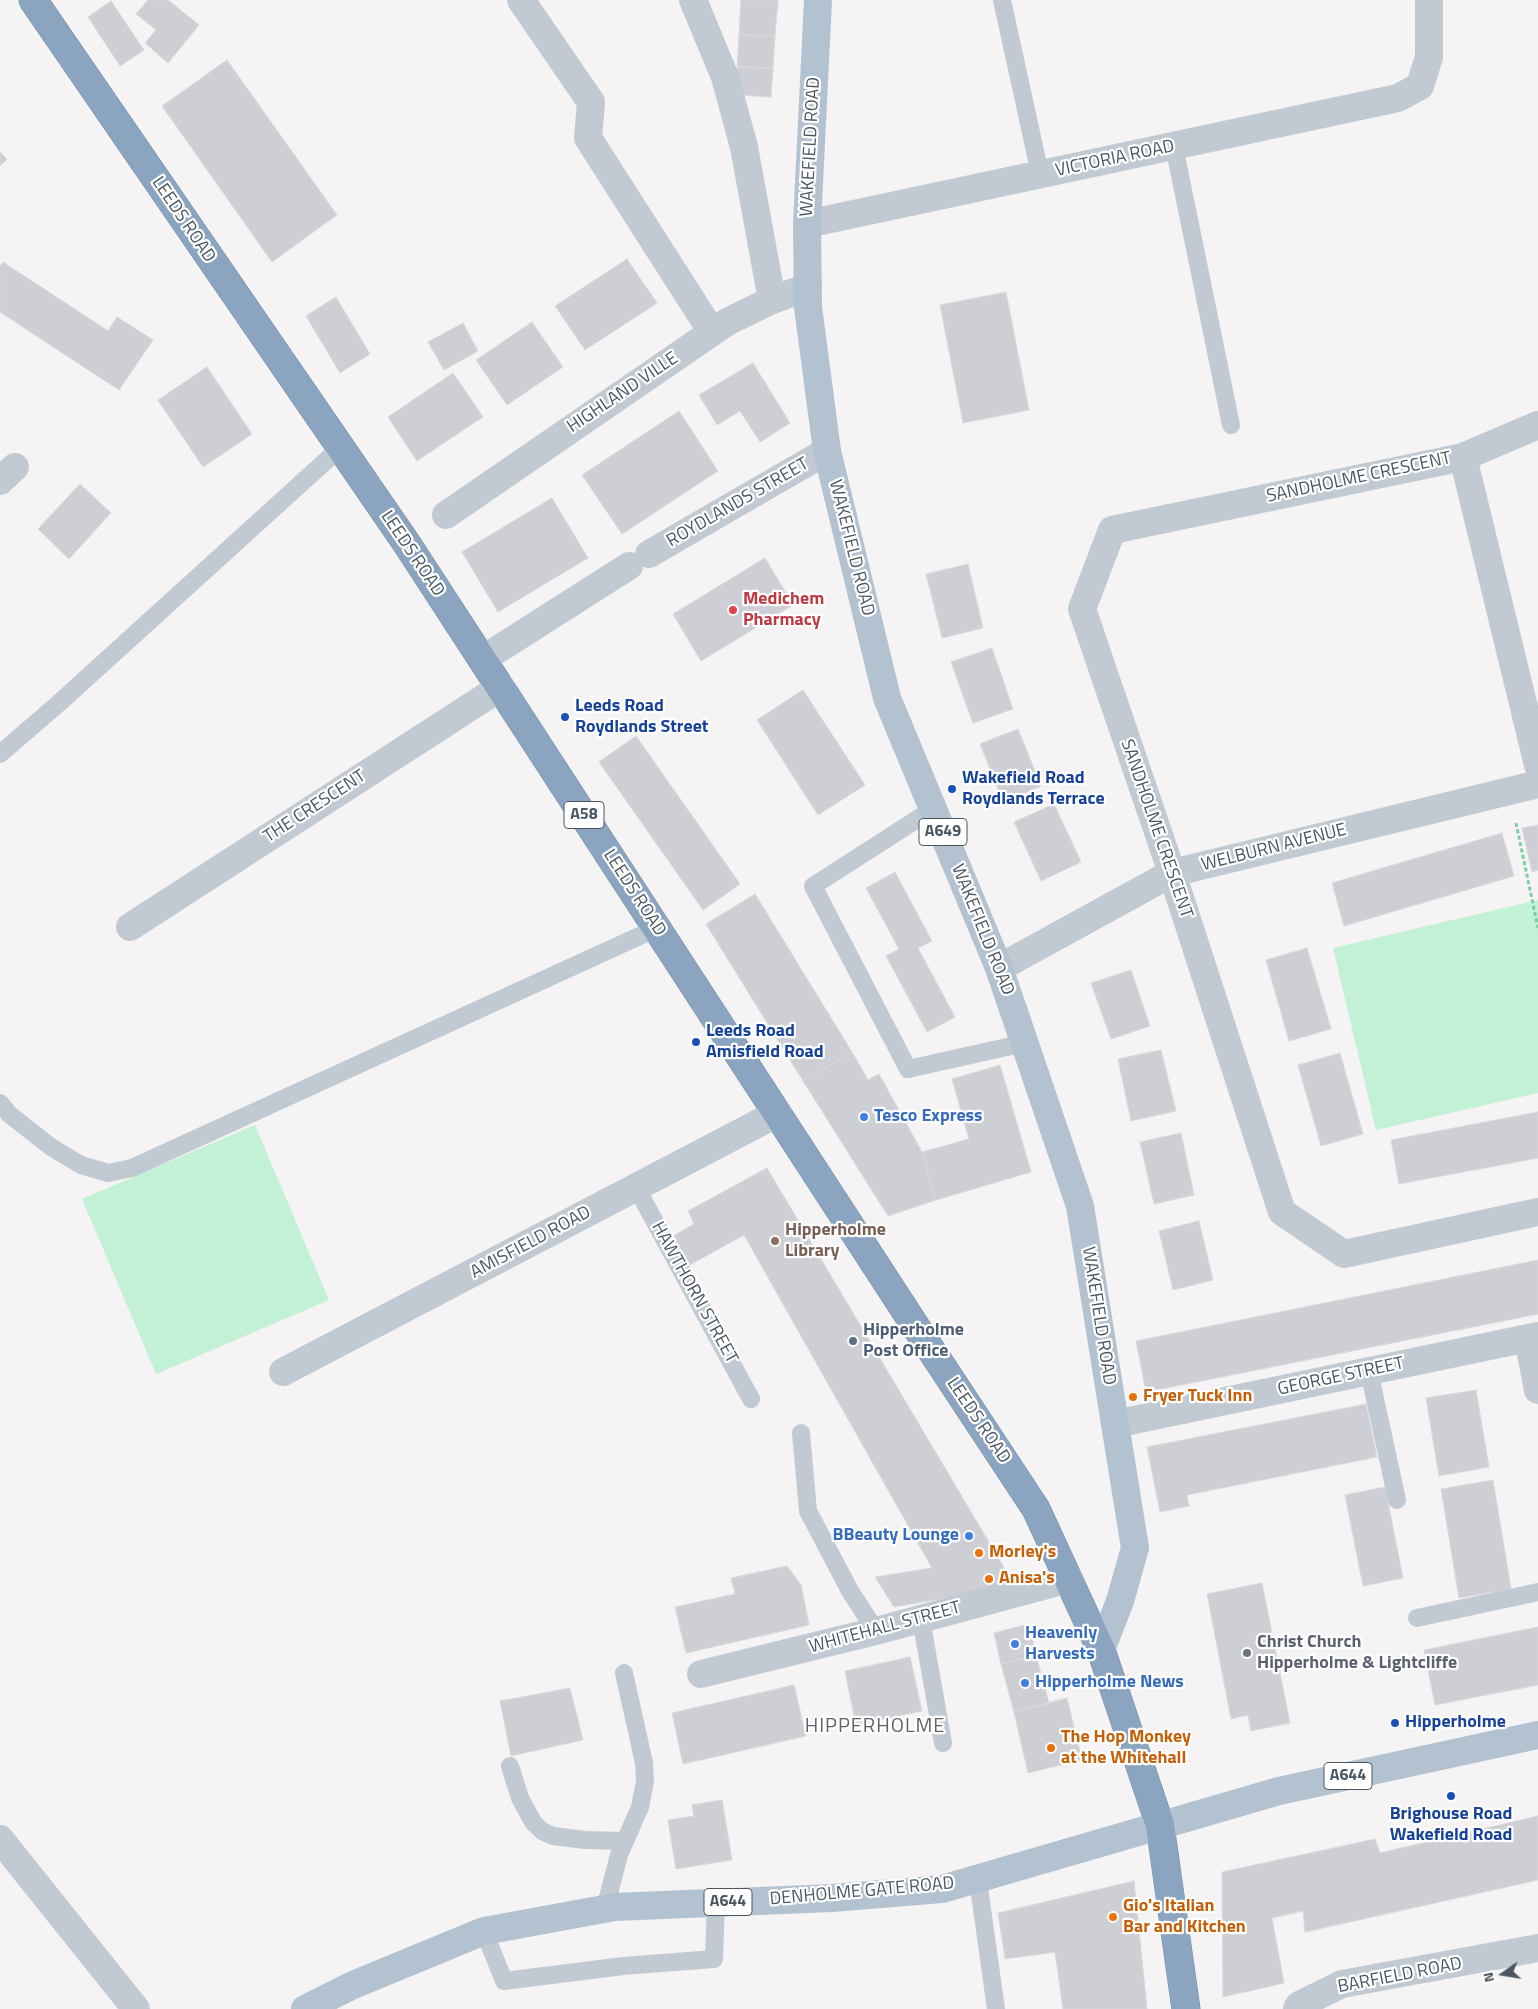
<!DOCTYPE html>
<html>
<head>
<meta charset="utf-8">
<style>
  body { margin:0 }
  #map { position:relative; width:1538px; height:2009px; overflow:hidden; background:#f5f3f3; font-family:"Titillium Web",sans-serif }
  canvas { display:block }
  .north { position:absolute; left:1478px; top:1949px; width:50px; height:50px; -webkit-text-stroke:4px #fff; paint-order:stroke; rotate:257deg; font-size:14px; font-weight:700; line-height:20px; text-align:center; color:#4a5661 }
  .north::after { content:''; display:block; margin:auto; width:18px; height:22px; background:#4a5661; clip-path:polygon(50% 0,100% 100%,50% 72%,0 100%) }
</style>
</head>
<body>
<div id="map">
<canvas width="1538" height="2009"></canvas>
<div class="north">N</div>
</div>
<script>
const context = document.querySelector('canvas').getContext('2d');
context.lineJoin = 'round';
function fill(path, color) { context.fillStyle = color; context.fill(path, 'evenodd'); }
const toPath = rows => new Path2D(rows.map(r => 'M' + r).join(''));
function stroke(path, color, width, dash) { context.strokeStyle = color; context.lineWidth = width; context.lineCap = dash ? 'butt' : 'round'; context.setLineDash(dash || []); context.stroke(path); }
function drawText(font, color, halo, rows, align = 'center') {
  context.font = font + ' "Titillium Web",sans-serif'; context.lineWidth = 4.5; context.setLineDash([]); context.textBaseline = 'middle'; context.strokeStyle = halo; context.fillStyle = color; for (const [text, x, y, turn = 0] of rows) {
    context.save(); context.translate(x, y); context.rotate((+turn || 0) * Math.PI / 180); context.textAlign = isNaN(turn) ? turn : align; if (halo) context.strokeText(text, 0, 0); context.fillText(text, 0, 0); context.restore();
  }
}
fill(toPath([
  [1538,900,1538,1093,1376,1130,1333,948],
  [255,1125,329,1300,156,1374,82,1199]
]), '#c3f1d5');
const building = toPath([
  [148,0,168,0,199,25,168,63,145,43,156,30,136,14,148,0],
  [741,0,778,0,775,36,739,35,741,0],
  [111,1,144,50,120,66,88,17,111,1],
  [739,35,775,36,773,68,737,67,739,35],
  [227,60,337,215,272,262,162,106,227,60],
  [737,67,773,68,771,97,736,95,737,67],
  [0,152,7,159,0,166,0,152],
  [627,259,657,303,585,350,555,306,627,259],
  [3,262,108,331,117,317,153,340,119,390,0,312,0,266,3,262],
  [1006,292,1029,410,963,423,940,305,1006,292],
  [336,297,370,354,340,373,306,316,336,297],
  [532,322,563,367,507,405,476,360,532,322],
  [463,323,478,351,444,370,428,342,463,323],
  [753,363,790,423,760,442,740,411,717,425,699,395,753,363],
  [207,367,252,434,203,467,158,400,207,367],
  [453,373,483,417,417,461,388,417,453,373],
  [679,411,718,471,622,534,582,475,679,411],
  [80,484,111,513,69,559,38,529,80,484],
  [552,498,588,558,498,612,462,552,552,498],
  [765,558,793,605,701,661,673,614,765,558],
  [968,564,983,628,942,638,926,574,968,564],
  [992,648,1013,709,973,723,951,662,992,648],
  [803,690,865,785,818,815,757,720,803,690],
  [1018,729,1041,786,1003,802,980,744,1018,729],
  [636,736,740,884,703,910,599,762,636,736],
  [1054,804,1081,862,1041,881,1014,822,1054,804],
  [1538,825,1538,870,1532,872,1522,828,1538,825],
  [1502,833,1514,876,1344,926,1332,883,1502,833],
  [895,872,932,941,918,948,955,1017,927,1032,886,956,899,949,866,888,895,872],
  [755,894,852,1052,803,1081,706,924,755,894],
  [1307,948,1331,1029,1289,1041,1266,960,1307,948],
  [1131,970,1150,1026,1111,1039,1091,983,1131,970],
  [1161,1050,1176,1111,1131,1121,1118,1059,1161,1050],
  [852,1052,868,1080,879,1074,922,1152,936,1200,888,1216,803,1081,852,1052],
  [1340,1053,1363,1134,1321,1146,1298,1065,1340,1053],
  [1000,1065,1031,1172,936,1200,922,1152,969,1139,952,1079,1000,1065],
  [1538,1112,1538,1158,1399,1184,1391,1140,1538,1112],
  [1181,1133,1194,1195,1154,1204,1140,1142,1181,1133],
  [767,1168,1015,1586,894,1607,875,1577,932,1568,744,1235,686,1267,670,1238,694,1224,688,1211,767,1168],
  [1199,1221,1213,1280,1173,1290,1159,1231,1199,1221],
  [1538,1260,1538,1314,1146,1392,1136,1341,1538,1260],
  [1476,1390,1489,1467,1439,1476,1426,1398,1476,1390],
  [1366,1404,1377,1457,1187,1495,1189,1506,1160,1512,1147,1447,1366,1404],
  [1493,1480,1511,1589,1459,1598,1441,1489,1493,1480],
  [1385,1487,1403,1578,1363,1586,1345,1495,1385,1487],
  [787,1566,801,1585,809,1625,686,1653,675,1607,735,1594,731,1578,787,1566],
  [1262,1583,1290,1723,1251,1731,1248,1715,1231,1719,1207,1594,1262,1583],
  [1029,1624,1036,1655,1001,1664,994,1633,1029,1624],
  [1538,1627,1538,1685,1435,1705,1424,1650,1538,1627],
  [1036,1655,1049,1703,1014,1712,1001,1664,1036,1655],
  [910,1657,922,1711,856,1725,845,1671,910,1657],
  [794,1685,806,1736,683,1764,672,1713,794,1685],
  [570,1688,583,1740,511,1756,500,1701,570,1688],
  [1067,1698,1082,1760,1028,1773,1014,1712,1067,1698],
  [722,1800,732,1860,676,1869,668,1820,694,1816,692,1805,722,1800],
  [1538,1816,1538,1880,1305,1932,1303,1911,1272,1918,1284,1983,1223,1997,1222,1872,1375,1839,1380,1853,1538,1816],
  [1134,1881,1147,2009,1063,2009,1055,1952,1005,1959,998,1913,1134,1881]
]);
fill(building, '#cdcfd5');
stroke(building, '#d7d9de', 1);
const highway = toPath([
  [33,0,407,544,914,1324,1036,1509,1101,1650,1160,1825,1186,2009]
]);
stroke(highway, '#7690ad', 29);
stroke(toPath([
  [1516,823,1538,928]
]), '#7ad0a6', 3, [4, 2.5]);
stroke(toPath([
  [1002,0,1040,174],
  [1174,146,1231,425],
  [0,754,58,704,340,448],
  [933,809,813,886,908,1069,1025,1043],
  [0,1103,9,1114,51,1147,81,1165,108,1173,132,1168,657,928],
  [636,1187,751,1399],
  [1369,1371,1397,1500],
  [801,1433,808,1511,850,1591,876,1631],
  [1417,1618,1538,1592],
  [921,1619,943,1743],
  [510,1766,520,1798,533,1822,542,1831,553,1836,585,1840,625,1841],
  [978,1880,996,2009],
  [605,1909,619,1855,640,1807,645,1781,644,1763,624,1673],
  [484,1931,504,1981,623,1966,714,1959,716,1903]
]), '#c1cad2', 18);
stroke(toPath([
  [521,0,591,102,588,138,712,332],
  [693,0,725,77,744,147,772,300],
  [807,224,1398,98,1420,86,1429,57,1429,0],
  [1538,425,1463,457,1112,530,1082,609,1172,873,1282,1212,1344,1254,1538,1212],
  [1463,457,1538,765],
  [0,481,15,467],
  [446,515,727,322,772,300,808,287],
  [649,554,827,451],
  [483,659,629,566],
  [130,927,501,687],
  [999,968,1172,873,1538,784],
  [1528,1338,1538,1390],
  [283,1372,778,1113],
  [1115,1424,1538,1336],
  [701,1674,876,1631,1069,1579],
  [0,1839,136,2009],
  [1297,2009,1299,2005,1342,1984,1538,1948]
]), '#c1cad2', 28);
stroke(toPath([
  [818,0,807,224,808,307,827,451,887,698,999,968,1080,1206,1135,1548,1120,1601,1101,1650],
  [305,2009,353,1985,484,1931,615,1907,832,1898,942,1889,1279,1791,1538,1735]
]), '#b3c2d1', 28);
stroke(highway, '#8ba5c1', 28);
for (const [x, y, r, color] of [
  [733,610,5,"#e0444e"],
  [565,717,5,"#1a4fb4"],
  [952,789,5,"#1a4fb4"],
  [696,1042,5,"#1a4fb4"],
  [864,1117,5,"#3f7fe0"],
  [775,1241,5,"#8d6e63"],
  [853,1341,5,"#5c6f8a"],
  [1133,1397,5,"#e8710a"],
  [969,1536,5,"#3f7fe0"],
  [979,1553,5,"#e8710a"],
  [989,1579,5,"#e8710a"],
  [1015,1644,5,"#3f7fe0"],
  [1247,1653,5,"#6b7280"],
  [1025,1683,5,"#3f7fe0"],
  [1395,1723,5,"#1a4fb4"],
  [1051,1748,5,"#e8710a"],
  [1451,1796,5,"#1a4fb4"],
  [1113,1917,5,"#e8710a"]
]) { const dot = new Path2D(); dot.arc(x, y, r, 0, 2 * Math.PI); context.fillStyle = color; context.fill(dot); stroke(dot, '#fff', 2); }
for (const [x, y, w] of [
  [584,815,40],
  [943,832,48],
  [1348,1776,48],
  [728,1902,48]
]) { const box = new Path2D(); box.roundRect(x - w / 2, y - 13.5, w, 27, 4); context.fillStyle = '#fff'; context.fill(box); stroke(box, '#4a5661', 1); }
drawText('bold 16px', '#4a5661', null, [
  ["A58",584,815],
  ["A649",943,832],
  ["A644",1348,1776],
  ["A644",728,1902]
]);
drawText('18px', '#4a5661', '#fff', [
  ["WAKEFIELD ROAD",811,147,-87],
  ["VICTORIA ROAD",1115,159,-12],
  ["LEEDS ROAD",183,220,56],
  ["HIGHLAND VILLE",623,393,-34],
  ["SANDHOLME CRESCENT",1359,478,-12],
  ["ROYDLANDS STREET",738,503,-30],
  ["WAKEFIELD ROAD",851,548,76],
  ["LEEDS ROAD",412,554,56],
  ["THE CRESCENT",315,807,-33],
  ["SANDHOLME CRESCENT",1156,829,71],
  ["WELBURN AVENUE",1274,848,-14],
  ["LEEDS ROAD",634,893,57],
  ["WAKEFIELD ROAD",982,930,68],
  ["AMISFIELD ROAD",531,1243,-28],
  ["HAWTHORN STREET",694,1293,61],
  ["WAKEFIELD ROAD",1098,1316,81],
  ["GEORGE STREET",1341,1377,-12],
  ["LEEDS ROAD",978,1421,56],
  ["WHITEHALL STREET",885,1628,-15],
  ["DENHOLME GATE ROAD",862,1892,-5],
  ["BARFIELD ROAD",1400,1976,-11]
]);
drawText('bold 18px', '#be3a42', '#fff', [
  ["Medichem",743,600],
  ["Pharmacy",743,621]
], 'left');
drawText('bold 18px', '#164399', '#fff', [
  ["Leeds Road",575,707],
  ["Roydlands Street",575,728],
  ["Wakefield Road",962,779],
  ["Roydlands Terrace",962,800],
  ["Leeds Road",706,1032],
  ["Amisfield Road",706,1053],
  ["Hipperholme",1405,1723],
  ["Brighouse Road",1451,1815,"center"],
  ["Wakefield Road",1451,1836,"center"]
], 'left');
drawText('bold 18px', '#366cbe', '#fff', [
  ["Tesco Express",874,1117],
  ["BBeauty Lounge",959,1536,"right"],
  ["Heavenly",1025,1634],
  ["Harvests",1025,1655],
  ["Hipperholme News",1035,1683]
], 'left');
drawText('bold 18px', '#785e54', '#fff', [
  ["Hipperholme",785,1231],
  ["Library",785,1252]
], 'left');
drawText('bold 18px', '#4e5e75', '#fff', [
  ["Hipperholme",863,1331],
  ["Post Office",863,1352]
], 'left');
drawText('bold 18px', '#c56008', '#fff', [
  ["Fryer Tuck Inn",1143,1397],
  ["Morley's",989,1553],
  ["Anisa's",999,1579],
  ["The Hop Monkey",1061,1738],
  ["at the Whitehall",1061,1759],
  ["Gio's Italian",1123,1907],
  ["Bar and Kitchen",1123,1928]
], 'left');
drawText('bold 18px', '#5b616d', '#fff', [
  ["Christ Church",1257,1643],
  ["Hipperholme & Lightcliffe",1257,1664]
], 'left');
context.letterSpacing = '1px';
drawText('20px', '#5f6368', '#fff', [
  ["HIPPERHOLME",875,1727]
]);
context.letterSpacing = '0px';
</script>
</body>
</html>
